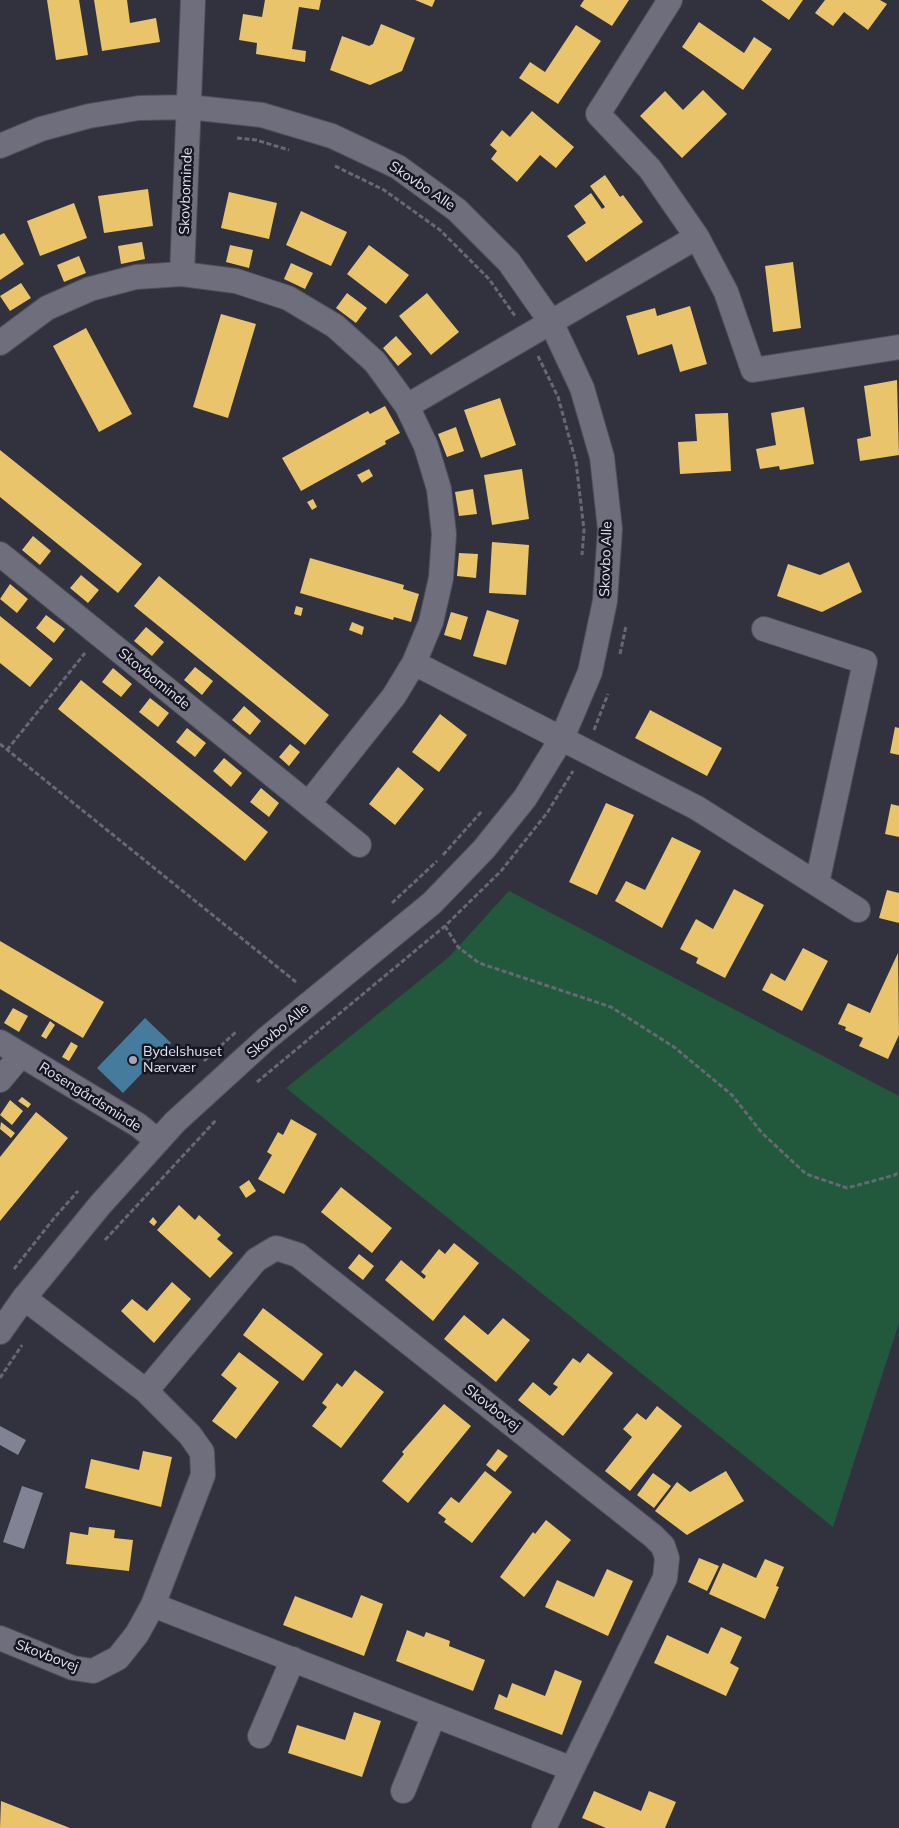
<!DOCTYPE html>
<html>
<head>
<meta charset="utf-8">
<style>
  body { margin:0 }
  canvas { display:block; background:#32323f }
</style>
</head>
<body>
<canvas width="899" height="1828"></canvas>
<script>
const context = document.querySelector('canvas').getContext('2d');
context.lineJoin = 'round';
function fill(path, color) { context.fillStyle = color; context.fill(path, 'evenodd'); }
const toPath = rows => new Path2D(rows.map(r => 'M' + r).join(''));
function stroke(path, color, width, dash) { context.strokeStyle = color; context.lineWidth = width; context.lineCap = dash ? 'butt' : 'round'; context.setLineDash(dash || []); context.stroke(path); }
function drawText(font, color, halo, rows, align = 'center') {
  context.font = font + ' Mulish,sans-serif'; context.lineWidth = 5; context.setLineDash([]); context.textBaseline = 'middle'; context.strokeStyle = halo; context.fillStyle = color; for (const [text, x, y, turn = 0] of rows) {
    context.save(); context.translate(x, y); context.rotate((+turn || 0) * Math.PI / 180); context.textAlign = isNaN(turn) ? turn : align; if (halo) context.strokeText(text, 0, 0); context.fillText(text, 0, 0); context.restore();
  }
}
fill(toPath([
  [509,891,899,1096,899,1323,833,1527,286,1088,449,957]
]), '#22583b');
fill(toPath([
  [47,0,79,0,88,55,56,60],
  [94,0,127,0,130,23,156,18,160,42,102,51],
  [265,0,321,0,319,10,299,7,292,49,306,51,305,62,256,54,257,43,239,40,243,14,262,17],
  [415,0,435,0,432,7],
  [584,0,629,0,612,26,580,6],
  [761,0,803,0,789,20],
  [825,0,880,0,887,4,868,30,844,12,833,26,815,13],
  [699,22,744,53,754,37,772,49,743,90,682,47],
  [381,24,415,38,402,71,370,85,330,70,342,36,369,46,373,44],
  [576,25,601,41,558,104,519,78,530,62,545,72],
  [703,90,727,114,682,158,640,116,665,91,683,110],
  [532,111,574,147,556,168,540,155,517,182,491,159,497,151,490,145,502,130,510,137],
  [605,175,620,197,623,195,643,222,586,262,567,236,586,223,574,206,591,193,602,209,605,207,590,186],
  [148,189,153,226,104,233,98,196],
  [229,192,277,203,269,239,221,228],
  [74,203,87,238,40,256,27,221],
  [301,211,347,232,331,266,286,245],
  [4,233,24,264,0,280,0,235],
  [142,242,145,259,121,264,118,246],
  [230,245,253,250,249,268,226,262],
  [369,245,409,275,386,304,347,274],
  [79,256,86,273,64,282,57,265],
  [793,262,801,328,773,332,765,266],
  [291,263,313,273,305,289,284,279],
  [21,283,31,298,10,311,0,296],
  [347,293,367,308,356,323,336,308],
  [427,293,459,332,431,355,399,316],
  [690,306,707,364,680,372,672,344,638,355,626,316,655,308,657,316],
  [221,314,256,324,228,418,193,407],
  [86,328,132,414,99,432,53,346],
  [396,336,412,354,398,366,383,348],
  [897,380,899,455,860,461,857,439,871,436,864,386],
  [500,398,516,445,481,458,464,410],
  [385,406,400,433,385,441,386,444,301,491,282,458,368,411,370,414],
  [804,407,814,464,780,470,779,466,760,469,756,449,776,445,771,413],
  [728,413,731,471,680,474,678,442,697,441,695,414],
  [456,427,464,451,447,457,438,434],
  [0,450,142,564,118,593,0,497],
  [369,469,373,476,362,483,357,475],
  [522,469,529,519,492,525,484,475],
  [473,489,477,514,459,516,455,492],
  [313,499,317,507,312,510,307,502],
  [33,536,51,551,40,565,22,550],
  [492,542,529,545,526,595,489,593],
  [459,553,478,554,476,578,457,576],
  [310,558,404,585,403,589,419,594,411,622,394,617,393,620,300,593],
  [849,562,862,592,822,612,777,596,788,564,820,575],
  [81,575,99,590,88,603,70,588],
  [159,576,329,715,305,745,134,606],
  [10,584,28,599,17,613,0,599],
  [296,606,303,608,301,616,294,614],
  [487,610,519,620,506,665,473,656],
  [451,612,468,617,461,640,444,635],
  [46,615,65,629,54,643,36,628],
  [0,616,53,659,30,687,0,663],
  [352,622,364,627,362,635,349,630],
  [146,627,164,642,152,656,134,641],
  [195,667,213,681,202,695,184,680],
  [113,668,132,684,121,697,102,682],
  [81,680,268,832,245,861,58,709],
  [150,698,169,713,158,727,139,712],
  [244,706,261,721,250,735,232,720],
  [650,710,722,748,707,776,635,738],
  [440,714,467,735,439,772,412,752],
  [895,727,899,728,899,755,890,753],
  [187,728,206,743,195,757,176,742],
  [290,744,300,752,289,766,279,757],
  [224,758,242,773,231,787,213,771],
  [398,767,424,789,395,825,369,804],
  [261,788,279,803,269,817,250,802],
  [606,803,634,815,597,895,569,882],
  [891,804,899,806,899,837,885,834],
  [672,837,701,851,662,928,615,901,626,881,645,890],
  [734,889,764,905,725,978,696,963,698,958,680,949,696,919,713,929],
  [887,890,899,893,899,923,879,918],
  [0,941,104,1002,83,1038,0,989],
  [803,948,828,961,802,1011,762,990,771,973,785,981],
  [898,953,899,1035,888,1059,859,1046,863,1038,845,1030,846,1027,838,1024,848,1003,870,1013],
  [13,1008,28,1016,19,1032,4,1023],
  [50,1021,55,1025,46,1039,41,1036],
  [71,1042,78,1046,69,1061,62,1057],
  [22,1097,31,1104,28,1108,18,1101],
  [10,1100,23,1111,12,1125,0,1115],
  [36,1112,68,1138,0,1221,0,1157],
  [291,1119,317,1134,284,1194,258,1179,272,1155,267,1152,278,1132,283,1135],
  [1,1122,15,1133,11,1138,0,1129],
  [249,1180,256,1191,246,1198,239,1187],
  [341,1187,392,1228,372,1253,321,1212],
  [179,1205,195,1220,199,1215,221,1235,217,1239,233,1253,210,1278,157,1230],
  [153,1217,157,1222,154,1226,149,1222],
  [454,1243,479,1263,433,1321,385,1280,401,1260,424,1279,426,1276,421,1272,439,1249,445,1254],
  [359,1254,374,1266,363,1280,348,1268],
  [172,1282,191,1299,154,1343,121,1311,132,1299,147,1311],
  [263,1308,323,1354,303,1381,243,1335],
  [464,1315,488,1335,503,1318,530,1340,496,1382,444,1339],
  [239,1352,279,1382,236,1439,212,1421,237,1388,221,1375],
  [588,1353,613,1373,563,1436,518,1400,533,1382,550,1396,558,1387,553,1384,573,1358,580,1363],
  [355,1370,384,1392,341,1448,312,1426,327,1407,322,1403,337,1383,342,1387],
  [444,1404,471,1426,408,1503,382,1481,404,1454,402,1452],
  [657,1406,682,1426,630,1491,605,1471,632,1437,623,1429,637,1413,646,1420],
  [498,1449,508,1456,495,1472,486,1465],
  [143,1451,172,1457,161,1507,85,1488,91,1459,139,1470],
  [485,1471,512,1492,472,1543,444,1522,446,1519,438,1513,451,1497,459,1503],
  [726,1471,744,1501,687,1535,655,1511,677,1482,690,1492],
  [653,1473,671,1486,654,1508,637,1495],
  [546,1520,571,1540,524,1597,500,1577,533,1532,535,1534],
  [89,1527,115,1530,114,1538,133,1540,129,1571,66,1564,70,1532,88,1535],
  [699,1558,719,1566,707,1591,688,1582],
  [765,1559,784,1567,776,1586,779,1587,765,1619,709,1594,723,1563,756,1578],
  [607,1569,633,1581,608,1636,545,1607,557,1580,594,1597],
  [361,1595,383,1604,364,1656,283,1625,295,1596,352,1618],
  [721,1627,742,1637,730,1663,739,1668,726,1696,654,1663,667,1635,708,1654],
  [407,1630,424,1637,426,1632,450,1641,449,1646,485,1660,473,1691,396,1661],
  [555,1670,582,1681,562,1735,494,1709,499,1694,507,1698,512,1683,545,1696],
  [354,1712,381,1721,362,1777,288,1753,297,1725,345,1740],
  [594,1791,641,1811,649,1791,676,1802,665,1828,606,1828,582,1818],
  [1,1801,70,1828,0,1828]
]), '#e9c46a');
fill(toPath([
  [145,1018,171,1043,123,1093,97,1068]
]), '#457b9d');
fill(toPath([
  [0,1426,26,1440,18,1455,0,1445],
  [22,1486,43,1493,24,1549,3,1542]
]), '#828295');
const minor = toPath([
  [670,0,598,114,650,169,697,237,726,292,753,370,899,347],
  [0,146,41,129,89,116,139,108,189,107,262,115,332,136,398,167,457,210,509,262,551,322,582,388,602,457,610,529,605,601,590,672,562,738,525,798,484,849,432,903,266,1039,175,1122,100,1205,24,1298,0,1332],
  [182,274,193,0],
  [0,343,47,308,90,289,136,277,182,274,236,281,288,298,335,326,375,362,407,406,426,446,439,489,444,534,441,578,431,622,414,663,394,696,309,803],
  [407,406,697,237],
  [0,554,359,845],
  [764,629,865,662,817,883],
  [414,663,697,808,858,910],
  [0,1042,138,1125,158,1141],
  [0,1080,21,1055],
  [146,1391,256,1260,276,1248,298,1255,653,1536,663,1546,667,1558,665,1578,572,1769,153,1605],
  [0,1638,73,1668,93,1671,118,1658,137,1634,153,1605,203,1475,202,1452,190,1435,146,1391,24,1298],
  [260,1736,293,1659],
  [403,1791,434,1715],
  [544,1828,572,1769]
]);
stroke(minor, '#4f4f5b', 26);
stroke(toPath([
  [237,138,256,140,289,150],
  [335,166,384,190,440,230,489,279,515,316],
  [538,356,558,397,576,462,584,530,582,555],
  [620,654,626,626],
  [594,730,608,694],
  [0,744,296,982],
  [7,750,85,653],
  [443,855,482,811],
  [392,903,437,861],
  [445,926,458,947,479,963,611,1007,674,1047,732,1095,762,1133,806,1174,847,1188,895,1175,899,1171],
  [204,1061,237,1031],
  [257,1082,445,926,501,871,547,813,573,771],
  [105,1240,216,1120],
  [14,1269,55,1217,78,1191],
  [0,1378,22,1345]
]), '#676875', 3, [5, 2.5]);
stroke(minor, '#6e6e7d', 24);
for (const [x, y, r, color] of [
  [133,1060,5,"#a5a6b5"]
]) { const dot = new Path2D(); dot.arc(x, y, r, 0, 2 * Math.PI); context.fillStyle = color; context.fill(dot); stroke(dot, '#161621', 2); }
drawText('14px', '#e3e4f4', '#161621', [
  ["Skovbo Alle",422,186,34],
  ["Skovbominde",186,191,-88],
  ["Skovbo Alle",606,559,-88],
  ["Skovbominde",154,679,39],
  ["Skovbo Alle",278,1031,-40],
  ["Rosengårdsminde",90,1097,32],
  ["Skovbovej",492,1408,38],
  ["Skovbovej",47,1656,21]
]);
drawText('14px', '#e3e4f4', '#161621', [
  ["Bydelshuset",143,1052],
  ["Nærvær",143,1068]
], 'left');
</script>
</body>
</html>
